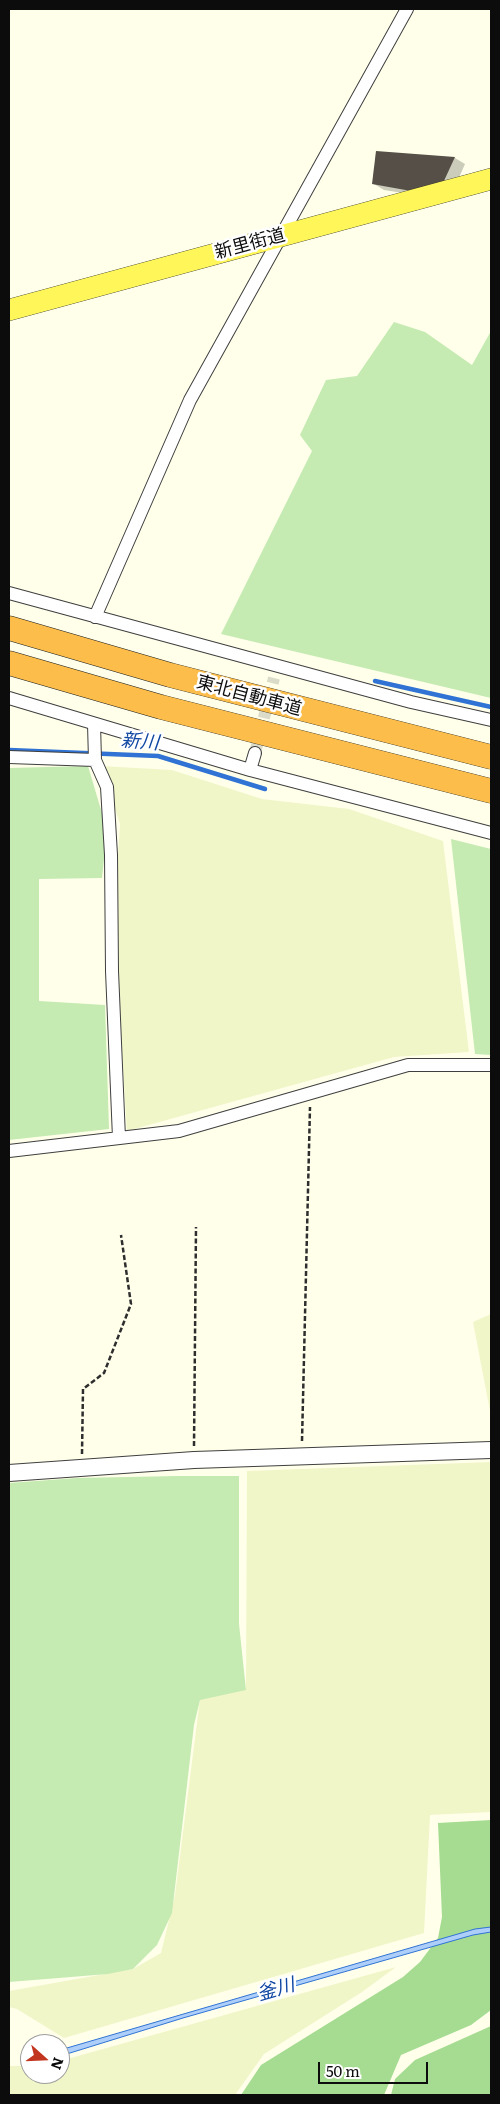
<!DOCTYPE html>
<html>
<head>
<meta charset="utf-8">
<style>
  body { margin:0 }
  #map { position:relative; width:500px; height:2104px; overflow:hidden; background:#ffffea; font-family:Literata,serif }
  canvas { display:block }
  .frame { position:absolute; inset:0; border:10px solid #0c0c0c; pointer-events:none }
  .north { position:absolute; left:20px; top:2034px; width:50px; height:50px; box-sizing:border-box; background:#fff; border:1px solid #9e9e9e; border-radius:50%; rotate:110deg; font-size:14px; font-weight:700; line-height:20px; text-align:center; color:#0c0c0c }
  .north::after { content:''; display:block; margin:auto; width:18px; height:22px; background:#c2351e; clip-path:polygon(50% 0,100% 100%,50% 72%,0 100%) }
  .scale { position:absolute; left:318px; top:2062px; width:110px; height:22px; box-sizing:border-box; border:2px solid #0c0c0c; border-top:0; padding-left:6px; font-size:15px; line-height:18px; white-space:nowrap; color:#0c0c0c; -webkit-text-stroke:4px #fff; paint-order:stroke }
</style>
</head>
<body>
<div id="map">
<canvas width="500" height="2104"></canvas>
<div class="frame"></div>
<div class="north">N</div>
<div class="scale">50 m</div>
</div>
<script>
const context = document.querySelector('canvas').getContext('2d');
context.lineJoin = 'round';
function fill(path, color) { context.fillStyle = color; context.fill(path, 'evenodd'); }
const toPath = rows => new Path2D(rows.map(r => 'M' + r).join(''));
function stroke(path, color, width, dash) { context.strokeStyle = color; context.lineWidth = width; context.lineCap = dash ? 'butt' : 'round'; context.setLineDash(dash || []); context.stroke(path); }
function drawText(font, color, halo, rows, align = 'center') {
  context.font = font + ' Literata,"Noto Sans JP",serif'; context.lineWidth = 5; context.setLineDash([]); context.textBaseline = 'middle'; context.strokeStyle = halo; context.fillStyle = color; for (const [text, x, y, turn = 0] of rows) {
    context.save(); context.translate(x, y); context.rotate((+turn || 0) * Math.PI / 180); context.textAlign = isNaN(turn) ? turn : align; if (halo) context.strokeText(text, 0, 0); context.fillText(text, 0, 0); context.restore();
  }
}
fill(toPath([
  [101,766,172,770,262,799,349,809,443,841,469,1052,394,1057,127,1131,114,922,120,824],
  [491,1314,491,1416,473,1322],
  [491,1462,491,1812,430,1815,424,1933,64,2038,17,2009,9,2007,9,1991,133,1969,161,1953,175,1895,200,1699,246,1689,247,1471],
  [396,1967,362,1992,264,2054,235,2095,9,2095,9,2066,30,2066,30,2074,60,2074,60,2061]
]), '#f1f6c9');
fill(toPath([
  [394,322,425,332,472,365,491,331,491,698,221,634,312,451,300,435,326,380,357,376],
  [88,766,107,830,102,878,39,879,39,1001,105,1005,109,1129,9,1140,9,768],
  [451,839,491,849,491,1055,475,1054],
  [177,1476,239,1476,239,1624,246,1690,200,1700,194,1725,172,1913,157,1945,133,1969,108,1974,9,1982,9,1483,77,1478]
]), '#c5ebb2');
fill(toPath([
  [491,1820,491,2010,471,2025,401,2055,384,2095,241,2095,261,2065,403,1977,420,1962,438,1938,442,1917,438,1823],
  [491,2026,491,2095,391,2095,395,2079,415,2060]
]), '#a5dc91');
const water = toPath([
  [491,1927,491,1932,473,1935,183,2018,70,2053,60,2055,60,2050,475,1929,491,1927]
]);
fill(water, '#accef9');
stroke(water, '#3073d4', 1);
fill(toPath([
  [377,152,455,158,465,164,454,189,422,196,384,190,374,184]
]), '#0003');
stroke(toPath([
  [375,681,491,707],
  [9,750,158,756,265,789]
]), '#3073d4', 4.5);
fill(toPath([
  [376,151,455,157,443,183,411,191,372,184]
]), '#554f47');
stroke(toPath([
  [255,753,274,678]
]), '#dbdbc9', 12, [12, 6]);
const minor = toPath([
  [9,593,411,702,491,720],
  [95,617,190,400,407,9],
  [9,698,250,770,491,833],
  [94,724,95,760,107,787,111,855,112,971,119,1138],
  [9,757,95,760],
  [250,770,255,753],
  [9,1151,179,1131,408,1065,491,1065]
]);
const tertiary = toPath([
  [9,1473,194,1460,491,1450]
]);
const primary = toPath([
  [9,310,491,179]
]);
const motorway = toPath([
  [9,628,170,675,491,757],
  [9,663,161,707,491,791]
]);
stroke(minor, '#3f3f3f', 14);
stroke(tertiary, '#3f3f3f', 18);
stroke(primary, '#1d1d1d', 22);
stroke(motorway, '#1d1d1d', 25);
stroke(toPath([
  [302,1441,310,1107],
  [194,1446,196,1227],
  [82,1454,83,1389,104,1373,131,1304,121,1235]
]), '#2e2e2e', 2.5, [5, 2.5]);
stroke(minor, '#fff', 12);
stroke(tertiary, '#fff', 16);
stroke(primary, '#fff65a', 21);
stroke(motorway, '#fcbd4b', 24);
drawText('18px', '#0c0c0c', '#fff', [
  ["新里街道",250,244,-15],
  ["東北自動車道",249,696,15]
]);
drawText('italic 19px', '#1047a2', '#fff', [
  ["新川",140,742,5],
  ["釜川",276,1990,-16]
]);
</script>
</body>
</html>
